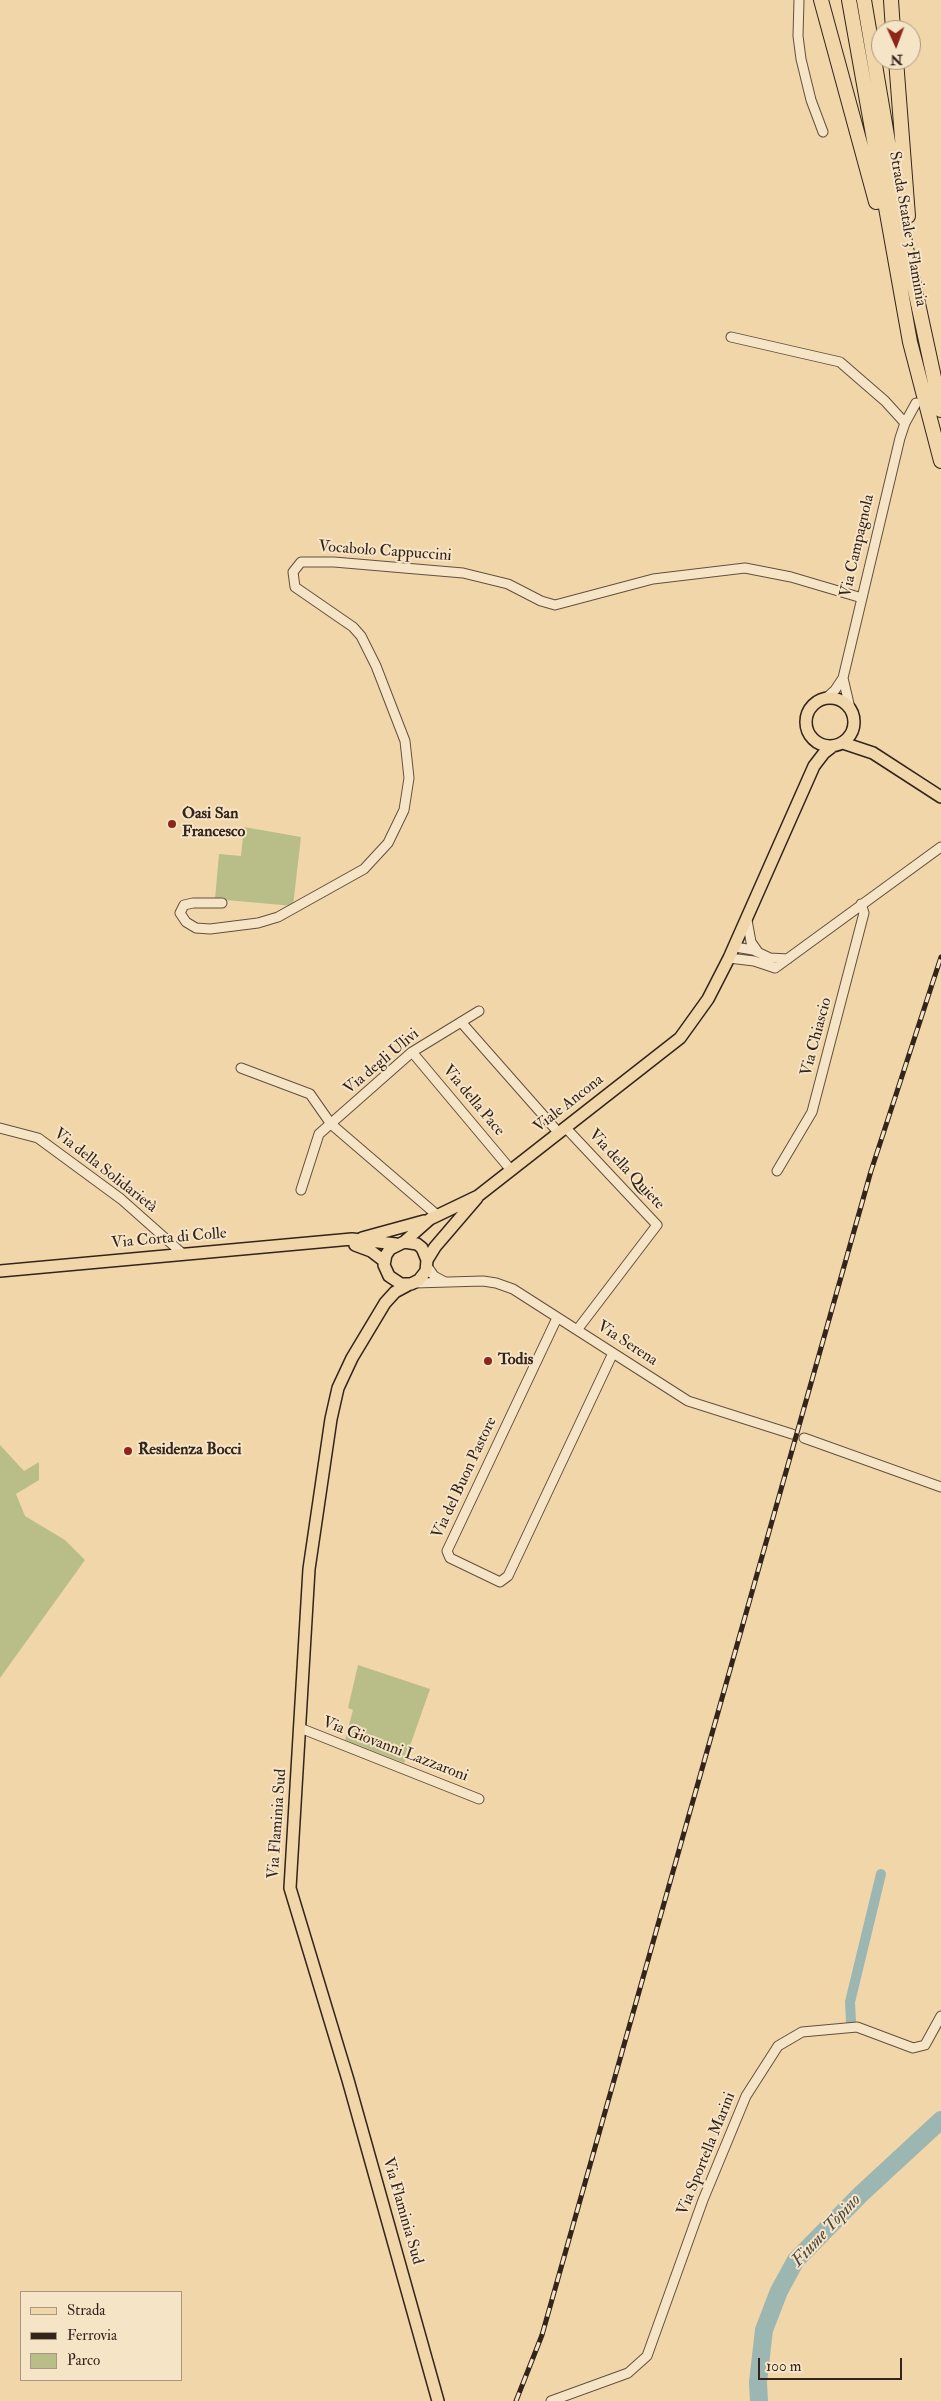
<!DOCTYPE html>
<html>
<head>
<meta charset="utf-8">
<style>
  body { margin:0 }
  #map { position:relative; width:941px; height:2401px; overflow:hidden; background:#f1d6a9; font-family:"IM FELL Double Pica",serif }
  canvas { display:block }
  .legend { position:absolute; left:20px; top:2291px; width:162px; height:90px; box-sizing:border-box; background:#f6e4c7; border:1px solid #a89783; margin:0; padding:6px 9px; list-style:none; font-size:15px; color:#33241c }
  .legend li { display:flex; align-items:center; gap:10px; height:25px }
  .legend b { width:25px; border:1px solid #a89783 }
  .north { position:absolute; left:871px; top:20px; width:50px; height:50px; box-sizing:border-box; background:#f6e4c7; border:1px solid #a89783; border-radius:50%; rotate:178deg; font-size:14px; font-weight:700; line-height:20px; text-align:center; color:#33241c }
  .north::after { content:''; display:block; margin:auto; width:18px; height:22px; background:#8f2418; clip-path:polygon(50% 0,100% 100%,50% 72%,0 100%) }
  .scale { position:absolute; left:758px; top:2358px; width:144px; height:22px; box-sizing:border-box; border:2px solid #33241c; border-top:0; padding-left:6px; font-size:15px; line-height:18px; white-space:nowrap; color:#33241c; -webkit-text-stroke:4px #f6e4c7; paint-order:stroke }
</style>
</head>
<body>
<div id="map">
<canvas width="941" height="2401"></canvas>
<ul class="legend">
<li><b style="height:6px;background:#f1d6a9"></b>Strada</li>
<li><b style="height:6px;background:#33241c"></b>Ferrovia</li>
<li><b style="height:14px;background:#b9be89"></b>Parco</li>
</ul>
<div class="north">N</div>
<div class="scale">100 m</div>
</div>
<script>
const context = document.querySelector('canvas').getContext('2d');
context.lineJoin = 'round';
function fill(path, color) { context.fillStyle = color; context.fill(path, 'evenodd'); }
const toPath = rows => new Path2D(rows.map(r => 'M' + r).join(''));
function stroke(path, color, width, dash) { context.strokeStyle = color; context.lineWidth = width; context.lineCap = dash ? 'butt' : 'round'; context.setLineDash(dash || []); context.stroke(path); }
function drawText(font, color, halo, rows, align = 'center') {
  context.font = font + ' "IM FELL Double Pica",serif'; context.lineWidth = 4; context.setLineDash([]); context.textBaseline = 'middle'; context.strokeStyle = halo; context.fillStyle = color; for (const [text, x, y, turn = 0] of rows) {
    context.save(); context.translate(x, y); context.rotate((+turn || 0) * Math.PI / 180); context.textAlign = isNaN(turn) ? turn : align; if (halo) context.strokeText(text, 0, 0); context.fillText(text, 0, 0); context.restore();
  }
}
fill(toPath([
  [244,827,301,837,293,906,215,899,219,854,241,856],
  [0,1445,24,1471,39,1462,39,1480,16,1494,25,1516,65,1540,85,1560,0,1678],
  [358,1665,430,1689,404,1763,345,1740,353,1710,348,1708]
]), '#b9be89');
stroke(toPath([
  [851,2022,850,2002,881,1874]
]), '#9cb7b1', 10);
stroke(toPath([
  [759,2401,758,2382,764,2330,779,2291,796,2260,861,2194,941,2120]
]), '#9cb7b1', 18);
const minor = toPath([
  [799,0,798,36,801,59,811,100,823,132],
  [731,337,840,362,885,401,905,423],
  [843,678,850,708],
  [825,699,835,690,843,678,900,438,905,423,916,403],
  [222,903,193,903,184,905,180,913,186,922,196,928,210,929,258,923,278,917,364,869,388,843,404,810,409,778,405,741,376,666,361,636,353,627,295,587,293,572,301,562,334,562,463,573,508,584,541,601,555,605,653,579,745,568,791,577,862,598],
  [747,920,751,942,758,952],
  [735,947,753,950,770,958,788,959],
  [729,958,754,961,775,968,941,847],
  [461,1022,558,1132],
  [412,1052,511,1170],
  [241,1068,310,1094,331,1124,437,1215],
  [565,1127,657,1225,577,1330],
  [0,1128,38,1138,121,1199,183,1254],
  [777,1171,812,1112,864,913,861,904],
  [301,1190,319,1134,412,1052,479,1011],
  [427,1266,434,1276,445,1282],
  [415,1283,483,1281,496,1283,513,1289,688,1401,792,1434],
  [557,1318,447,1551,450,1558,500,1582,508,1576,613,1353],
  [804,1438,941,1487],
  [300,1728,479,1799],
  [551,2401,628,2373,647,2356,703,2200,746,2096,778,2046,802,2032,857,2027,913,2048,925,2045,941,2016]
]);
const major = toPath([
  '806 722a24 24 0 1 1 48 0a24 24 0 1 1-48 0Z',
  [843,743,873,753,941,797],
  [362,1238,424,1221],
  [404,1242,430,1219,478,1196,680,1038,708,999,729,958,814,766,824,753,833,746],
  [355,1245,371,1251,384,1261],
  [427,1260,422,1248,417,1244,404,1242,390,1249,386,1255,384,1265,389,1276,401,1284,411,1284,419,1280,426,1271,427,1260,435,1247,477,1198],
  [0,1271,352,1239,396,1244],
  [408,1285,395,1292,385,1303,352,1358,338,1388,331,1419,309,1569,290,1888,348,2080,438,2401]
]);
const highway = toPath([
  [821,0,876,202],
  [849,0,910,342,941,461],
  [864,0,906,248,941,410],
  [891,0,893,30],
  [896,60,908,216]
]);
stroke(minor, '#62503f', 11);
stroke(major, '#33241c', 14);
stroke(highway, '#33241c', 16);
stroke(minor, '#f6e4c7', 9);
stroke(major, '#f1d6a9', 11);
stroke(highway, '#f1d6a9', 14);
const rail = toPath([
  [516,2401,542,2335,871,1171,941,957]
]);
stroke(rail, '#33241c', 5);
stroke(rail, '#f6e4c7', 3, [9]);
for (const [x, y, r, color] of [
  [172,824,5,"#8f2418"],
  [488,1361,5,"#8f2418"],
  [128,1451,5,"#8f2418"]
]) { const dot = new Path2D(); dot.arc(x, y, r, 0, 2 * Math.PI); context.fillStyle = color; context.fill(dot); stroke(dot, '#f6e4c7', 2); }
drawText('16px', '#33241c', '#f6e4c7', [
  ["Strada Statale 3 Flaminia",907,229,80],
  ["Via Campagnola",858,546,-77],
  ["Vocabolo Cappuccini",385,552,4],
  ["Via Chiascio",817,1037,-75],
  ["Via degli Ulivi",382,1062,-40],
  ["Via della Pace",473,1101,50],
  ["Viale Ancona",569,1104,-38],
  ["Via della Quiete",626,1170,47],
  ["Via della Solidarietà",105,1171,38],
  ["Via Corta di Colle",169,1239,-5],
  ["Via Serena",627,1344,33],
  ["Via del Buon Pastore",465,1478,-65],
  ["Via Giovanni Lazzaroni",395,1750,21],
  ["Via Flaminia Sud",278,1824,-86],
  ["Via Sportella Marini",707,2154,-68],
  ["Via Flaminia Sud",402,2211,74]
]);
drawText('bold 16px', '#33241c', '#f6e4c7', [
  ["Oasi San",182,815],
  ["Francesco",182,833],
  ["Todis",498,1361],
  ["Residenza Bocci",138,1451]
], 'left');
drawText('italic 18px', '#4d4941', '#f6e4c7', [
  ["Fiume Topino",827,2231,-47]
]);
</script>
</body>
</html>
